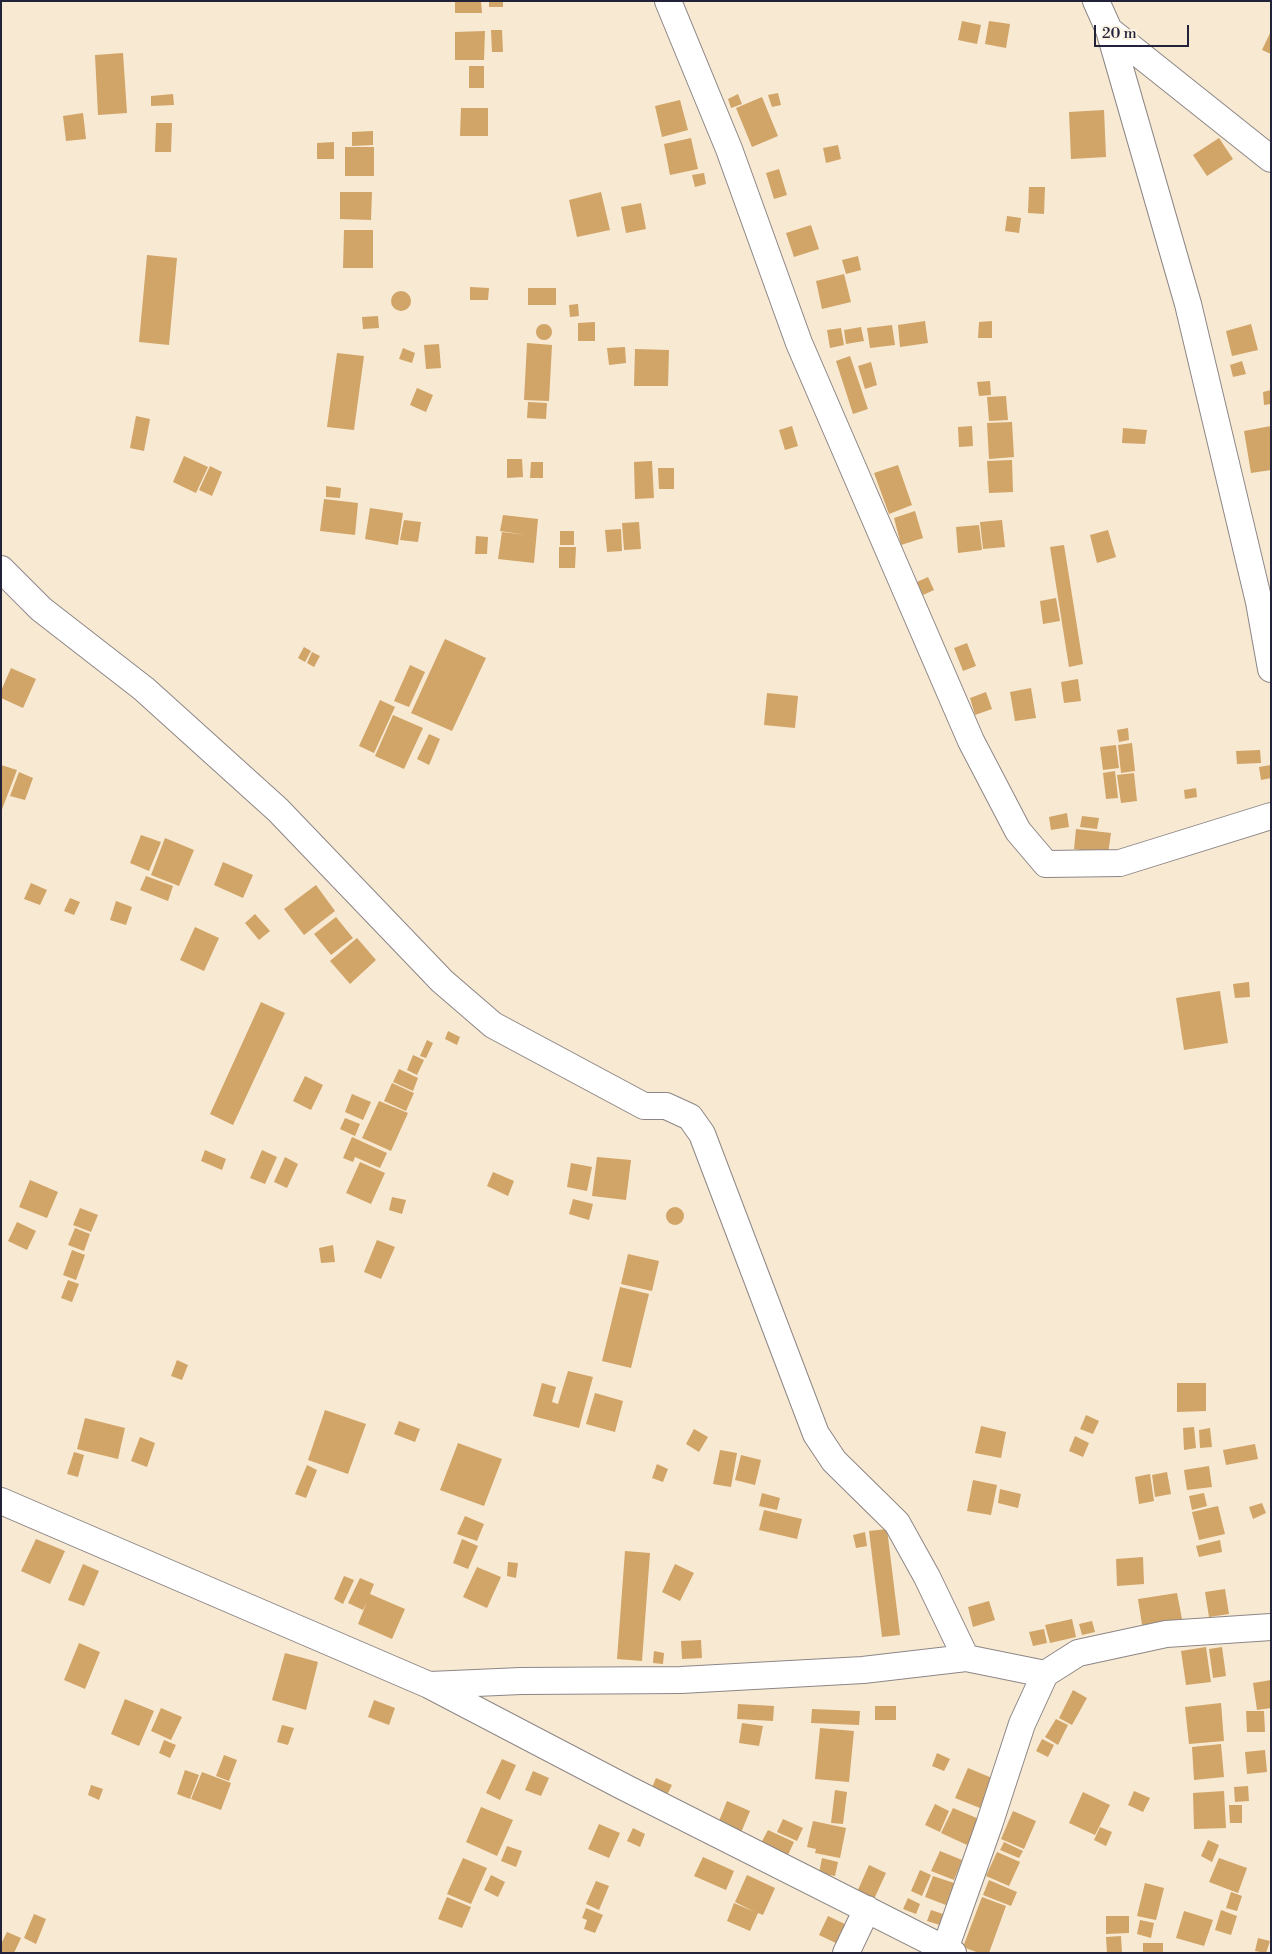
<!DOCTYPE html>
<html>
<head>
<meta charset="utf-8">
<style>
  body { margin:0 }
  #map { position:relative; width:1272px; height:1954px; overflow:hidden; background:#f8e9d2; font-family:"Libre Bodoni",serif }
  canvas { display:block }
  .frame { position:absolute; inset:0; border:2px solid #22223b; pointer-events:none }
  .scale { position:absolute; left:1094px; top:25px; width:95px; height:22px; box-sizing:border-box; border:2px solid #22223b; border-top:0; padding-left:6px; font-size:15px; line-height:18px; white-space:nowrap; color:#22223b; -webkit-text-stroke:4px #fcf5e5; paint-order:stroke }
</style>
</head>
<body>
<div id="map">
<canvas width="1272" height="1954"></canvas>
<div class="frame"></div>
<div class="scale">20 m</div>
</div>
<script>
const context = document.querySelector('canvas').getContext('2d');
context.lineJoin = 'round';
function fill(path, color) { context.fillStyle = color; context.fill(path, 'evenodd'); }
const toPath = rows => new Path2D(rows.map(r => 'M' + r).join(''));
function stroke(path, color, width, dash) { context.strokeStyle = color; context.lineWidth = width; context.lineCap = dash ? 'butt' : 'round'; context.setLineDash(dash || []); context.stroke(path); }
fill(toPath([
  [455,1,481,1,482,13,455,13],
  [489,1,503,1,503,7,489,7],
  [962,21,981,25,977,44,958,40],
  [989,21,1010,24,1006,48,985,44],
  [491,30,502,30,503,52,492,52],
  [485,31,484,60,455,60,455,32],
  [1271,31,1271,54,1262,50],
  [123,53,127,113,98,115,95,55],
  [469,66,484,66,484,88,469,88],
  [778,93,781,105,772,107,768,95],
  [173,94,174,105,151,106,151,96],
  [738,94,742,104,731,108,728,99],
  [762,97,778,136,752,147,736,108],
  [680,100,688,130,662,137,655,106],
  [461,108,488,108,488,136,460,136],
  [1104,110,1106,157,1071,159,1069,112],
  [83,113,86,139,66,141,63,116],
  [156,123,172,123,171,152,155,152],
  [373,131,373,145,352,146,352,132],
  [691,138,698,169,670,175,664,144],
  [1219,138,1233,159,1207,176,1193,155],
  [334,142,334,159,317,159,317,143],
  [838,145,841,159,826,163,823,148],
  [345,147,374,147,374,176,345,176],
  [779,169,787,195,774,199,766,173],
  [704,173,706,184,695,187,692,175],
  [1029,187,1045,187,1044,214,1028,213],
  [340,192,372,192,371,220,340,219],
  [601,192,610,230,577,237,569,200],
  [641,203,646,229,626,233,621,207],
  [1007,216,1021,218,1019,233,1005,231],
  [811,225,819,249,794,257,786,233],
  [344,230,373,230,373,268,343,268],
  [147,255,177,258,169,345,139,342],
  [858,256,861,270,846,274,842,260],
  [844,274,851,302,822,309,816,281],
  [470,287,489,288,488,300,470,300],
  [528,288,556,288,556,305,528,305],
  '391 301a10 10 0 1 1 20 0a10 10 0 1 1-20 0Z',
  [578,304,579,316,570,317,569,305],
  [378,316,379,328,363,329,362,317],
  [925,321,928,343,900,347,898,325],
  [992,321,992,338,978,338,979,322],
  [595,322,595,341,578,341,578,323],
  [1251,324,1258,350,1232,356,1226,331],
  '536 332a8 8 0 1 1 16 0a8 8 0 1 1-16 0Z',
  [892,325,895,345,870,348,867,328],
  [861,327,864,341,846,344,844,330],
  [841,328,844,345,830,348,827,330],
  [527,343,552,345,549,401,524,400],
  [439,344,441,368,426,369,424,345],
  [625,347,626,363,609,365,607,348],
  [403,348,415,353,412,363,399,359],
  [635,349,669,350,668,386,634,386],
  [337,353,364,356,354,430,327,427],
  [850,356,868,409,853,414,836,361],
  [1242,361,1246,374,1233,377,1230,365],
  [871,362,877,385,865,389,858,366],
  [990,381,991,395,979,396,977,382],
  [417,388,433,395,426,412,410,405],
  [1271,390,1271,404,1264,405,1263,392],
  [1006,396,1008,420,989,421,987,397],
  [528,402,547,403,546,419,527,418],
  [136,416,150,419,144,451,130,448],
  [1012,422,1014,457,989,459,987,423],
  [792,426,798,446,785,450,779,430],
  [972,426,973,446,959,447,958,427],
  [1271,426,1271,470,1251,473,1244,431],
  [1123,428,1147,430,1145,444,1122,443],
  [184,456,208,467,196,493,173,482],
  [507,459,522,459,523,477,507,478],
  [1012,460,1013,492,989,493,987,461],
  [652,461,654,498,635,499,634,462],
  [531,462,543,462,543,478,530,478],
  [898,465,912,505,889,514,874,473],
  [210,466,222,472,212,496,199,490],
  [658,468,674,468,674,489,659,489],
  [326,486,341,488,340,498,326,497],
  [324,499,358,503,355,535,320,531],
  [370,508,403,513,398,545,365,539],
  [915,511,923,538,901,545,894,518],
  [503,515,538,519,534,563,498,559,502,532,526,535,500,531],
  [404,520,421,522,418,542,400,540],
  [1002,520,1005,547,983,549,980,522],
  [639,522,641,549,624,550,622,523],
  [979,525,982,550,958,553,956,527],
  [621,529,622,551,607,552,605,530],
  [1108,530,1116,557,1097,563,1090,535],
  [560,531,574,531,574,545,560,545],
  [476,536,488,537,487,554,475,554],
  [1064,545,1083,664,1069,667,1050,547],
  [559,547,576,547,575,568,559,568],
  [928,577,934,590,923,595,917,582],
  [1056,598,1060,621,1043,624,1040,601],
  [445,639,486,658,452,731,411,713],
  [967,643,976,666,963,671,954,648],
  [304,647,311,651,305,662,298,658],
  [312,652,320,656,314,667,307,663],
  [410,665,425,672,409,707,394,701],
  [11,668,36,679,23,708,1,698,1,691],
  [1078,679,1081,701,1064,703,1061,682],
  [1031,688,1036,718,1015,721,1010,692],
  [986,692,992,709,975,715,970,698],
  [767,693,798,696,795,728,764,725],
  [380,700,395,707,374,753,359,746],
  [393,715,423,728,404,769,375,756],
  [1128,728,1129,740,1119,742,1117,730],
  [429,734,440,739,429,765,417,759],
  [1132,743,1135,771,1121,773,1118,745],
  [1116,745,1119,768,1103,770,1100,747],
  [1260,750,1261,763,1237,764,1236,751],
  [1,765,17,770,1,812],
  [1271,765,1271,778,1261,780,1259,767],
  [1115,771,1118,798,1106,799,1103,773],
  [19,772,33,778,25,800,10,796],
  [1134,773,1137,801,1121,803,1117,775],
  [1196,788,1197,797,1185,799,1184,790],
  [1067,813,1069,827,1051,830,1049,817],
  [1082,816,1099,818,1097,829,1080,827],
  [1076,829,1111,833,1108,854,1074,849],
  [141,835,161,842,149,871,130,863],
  [165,838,194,850,179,886,151,875],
  [223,862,253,875,243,898,214,885],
  [146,876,173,886,168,901,140,890],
  [31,883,47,890,40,905,24,899],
  [316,885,335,911,304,935,284,909],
  [70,898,80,902,74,915,64,911],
  [116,901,132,907,126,925,110,920],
  [255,914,270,931,259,940,245,923],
  [336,917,353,938,331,955,314,934],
  [195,927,219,938,204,971,180,960],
  [357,938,376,960,350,984,330,961],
  [1249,982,1250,997,1235,998,1233,984],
  [1220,991,1228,1043,1184,1050,1176,998],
  [261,1002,285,1013,233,1125,210,1114],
  [448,1031,460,1037,457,1045,445,1039],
  [427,1040,433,1043,426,1058,420,1056],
  [413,1055,424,1060,417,1075,407,1070],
  [399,1069,418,1078,413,1091,393,1082],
  [305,1076,323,1085,311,1110,293,1101],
  [392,1083,414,1093,406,1111,384,1101],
  [352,1094,371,1102,363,1120,345,1112],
  [379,1101,408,1113,391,1151,362,1138],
  [345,1118,360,1124,355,1136,340,1129],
  [352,1137,387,1153,380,1168,355,1157,353,1162,343,1158],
  [205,1150,226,1159,222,1170,201,1161],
  [262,1150,277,1157,265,1184,250,1178],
  [285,1157,298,1164,287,1188,274,1182],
  [597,1157,631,1160,626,1200,592,1196],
  [360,1162,385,1173,371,1204,346,1193],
  [571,1163,592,1167,587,1191,567,1187],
  [493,1172,514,1181,508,1196,487,1186],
  [30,1180,58,1192,47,1218,19,1207],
  [392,1197,406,1200,402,1214,389,1210],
  [573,1199,593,1204,589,1220,569,1214],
  '666 1216a9 9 0 1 1 18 0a9 9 0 1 1-18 0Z',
  [80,1208,98,1215,91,1232,73,1225],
  [17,1222,36,1231,27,1250,8,1241],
  [75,1228,90,1234,84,1251,68,1245],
  [377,1240,395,1247,381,1279,364,1272],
  [333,1245,335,1262,321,1263,319,1248],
  [72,1250,85,1255,76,1280,63,1275],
  [628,1254,659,1261,652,1291,621,1284],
  [68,1280,79,1284,72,1302,61,1298],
  [620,1287,649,1294,631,1368,602,1361],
  [177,1360,188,1365,182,1380,171,1376],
  [568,1371,593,1377,579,1428,533,1416,542,1383,556,1387,552,1402,558,1404],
  [1177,1383,1206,1383,1206,1411,1177,1412],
  [595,1393,623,1401,615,1432,586,1424],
  [325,1410,366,1424,348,1474,308,1460],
  [1086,1415,1099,1421,1093,1434,1080,1429],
  [85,1418,125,1428,118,1459,77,1449],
  [399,1421,420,1429,415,1442,394,1434],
  [981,1426,1006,1432,1001,1458,975,1453],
  [1194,1427,1196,1448,1184,1450,1183,1428],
  [1210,1428,1212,1447,1200,1448,1199,1430],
  [694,1429,708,1437,699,1452,686,1444],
  [1075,1436,1089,1443,1083,1457,1069,1451],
  [140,1437,155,1443,147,1467,131,1461],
  [458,1443,502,1459,484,1506,440,1490],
  [1255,1444,1258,1459,1226,1465,1223,1450],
  [720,1450,737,1453,731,1487,713,1484],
  [74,1452,84,1455,78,1477,67,1474],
  [741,1455,761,1460,755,1485,735,1480],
  [657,1464,668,1469,663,1482,652,1478],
  [307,1465,317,1470,306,1498,295,1494],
  [1209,1466,1212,1487,1187,1490,1184,1470],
  [1167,1472,1171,1494,1155,1497,1152,1475],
  [1150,1474,1154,1501,1139,1504,1135,1477],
  [973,1480,997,1485,991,1515,967,1511],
  [1000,1489,1021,1494,1018,1508,998,1503],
  [762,1493,780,1498,777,1510,759,1506],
  [1204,1493,1207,1506,1192,1510,1189,1496],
  [1262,1503,1266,1513,1253,1519,1249,1507],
  [1218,1506,1225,1534,1199,1540,1192,1512],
  [764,1510,802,1519,797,1539,759,1530],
  [465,1516,484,1524,477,1541,457,1534],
  [887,1529,900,1635,882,1637,869,1531],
  [865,1532,867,1546,856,1548,853,1535],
  [36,1539,65,1551,50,1584,21,1571],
  [462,1539,478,1546,468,1569,453,1563],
  [1220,1540,1222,1552,1199,1557,1196,1546],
  [625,1551,650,1553,642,1661,617,1659],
  [1143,1557,1144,1584,1117,1586,1116,1559],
  [508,1562,518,1563,516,1578,507,1576],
  [83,1564,99,1571,84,1606,68,1600],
  [675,1564,694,1573,680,1601,662,1592],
  [477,1567,501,1577,487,1608,463,1597],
  [344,1576,354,1580,343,1604,334,1599],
  [360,1578,374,1584,370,1594,405,1609,392,1639,358,1624,367,1602,363,1610,348,1603],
  [1225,1589,1229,1614,1209,1617,1205,1592],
  [1177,1593,1182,1619,1142,1625,1138,1599],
  [989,1601,995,1620,973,1627,968,1607],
  [1072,1619,1076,1637,1050,1643,1045,1625],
  [1092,1621,1095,1632,1082,1635,1079,1624],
  [1044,1629,1047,1643,1033,1646,1029,1632],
  [701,1640,702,1658,682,1659,681,1641],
  [79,1643,100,1652,85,1689,64,1680],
  [1206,1647,1211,1682,1186,1685,1181,1651],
  [1222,1647,1226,1676,1213,1678,1209,1649],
  [654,1651,664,1653,663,1664,653,1663],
  [285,1653,318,1662,306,1710,272,1700],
  [1271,1680,1271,1708,1257,1710,1253,1683],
  [1073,1690,1087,1698,1072,1725,1059,1718],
  [125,1699,154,1711,139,1746,111,1734],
  [374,1700,395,1708,389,1725,368,1717],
  [1221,1703,1224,1741,1189,1744,1185,1707],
  [738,1704,774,1706,773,1721,737,1719],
  [875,1706,896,1706,896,1720,875,1720],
  [161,1708,182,1717,171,1740,151,1731],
  [812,1709,860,1711,859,1725,811,1723],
  [1246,1711,1264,1711,1265,1732,1247,1732],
  [1056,1719,1068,1725,1058,1745,1045,1737],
  [742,1723,763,1726,759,1746,739,1743],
  [282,1725,294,1728,288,1745,277,1742],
  [820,1728,854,1731,849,1782,815,1779],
  [1042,1739,1054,1745,1048,1757,1036,1751],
  [164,1740,176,1745,170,1758,159,1753],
  [1221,1744,1224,1777,1194,1780,1192,1747],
  [1265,1750,1267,1772,1247,1774,1245,1752],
  [937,1753,950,1759,944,1771,932,1766],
  [224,1755,237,1760,229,1781,216,1776],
  [502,1759,516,1765,500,1800,486,1793],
  [968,1768,992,1778,980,1808,955,1798],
  [185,1770,199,1775,190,1799,177,1794],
  [533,1771,549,1778,541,1796,525,1790],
  [202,1772,231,1783,221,1810,191,1799],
  [656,1778,672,1785,665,1799,650,1792],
  [91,1785,103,1789,99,1800,88,1795],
  [1248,1786,1249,1801,1235,1802,1234,1787],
  [835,1790,847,1792,843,1824,831,1823],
  [1134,1791,1150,1798,1143,1812,1128,1805],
  [1224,1791,1226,1828,1194,1829,1193,1793],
  [1083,1792,1110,1805,1095,1835,1069,1823],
  [727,1801,750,1811,740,1835,717,1826],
  [935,1804,949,1811,940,1832,925,1825],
  [1229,1805,1242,1805,1242,1823,1230,1823],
  [481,1807,513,1820,497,1856,466,1842],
  [953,1808,979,1819,967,1845,941,1833],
  [1013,1811,1036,1821,1024,1849,1001,1839],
  [783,1819,803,1828,797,1841,777,1832],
  [813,1821,846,1828,840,1858,815,1853,816,1849,807,1847],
  [599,1824,620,1833,609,1858,588,1849],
  [1100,1827,1112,1832,1106,1846,1094,1840],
  [633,1828,645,1834,640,1847,627,1841],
  [768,1830,794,1842,787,1857,760,1845],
  [1208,1840,1219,1845,1212,1862,1201,1856],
  [1004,1842,1023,1851,1019,1858,1000,1850],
  [507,1846,522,1851,516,1867,501,1861],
  [940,1851,962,1860,954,1880,931,1871],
  [997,1852,1020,1862,1009,1886,986,1876],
  [703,1857,734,1871,726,1890,694,1876],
  [463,1858,487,1868,471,1904,447,1894],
  [822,1858,838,1862,835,1876,819,1873],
  [1219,1858,1247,1868,1238,1893,1209,1882],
  [869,1865,886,1873,874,1899,857,1892],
  [920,1870,931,1875,922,1896,911,1891],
  [491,1875,505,1882,498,1897,484,1890],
  [747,1875,775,1888,763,1915,758,1913,750,1931,727,1921,734,1903,755,1912,735,1902],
  [933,1876,954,1883,946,1905,925,1897],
  [989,1880,1017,1892,1011,1906,983,1895],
  [596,1881,609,1886,599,1910,586,1904],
  [1145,1883,1164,1888,1156,1920,1137,1916],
  [1231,1892,1242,1896,1237,1911,1226,1908],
  [447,1897,471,1907,462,1928,438,1919],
  [982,1897,1006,1906,989,1953,979,1953,963,1947],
  [908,1898,920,1904,916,1914,903,1909],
  [586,1908,603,1915,595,1933,584,1929,587,1920,582,1918],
  [931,1910,946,1915,943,1926,927,1921],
  [1221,1910,1237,1916,1231,1935,1215,1930],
  [1184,1911,1213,1920,1204,1946,1176,1938],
  [34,1914,46,1919,36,1944,24,1938],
  [828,1916,849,1926,840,1945,819,1935],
  [1106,1916,1129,1916,1129,1933,1106,1934],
  [1140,1920,1154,1923,1151,1938,1137,1934],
  [7,1932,21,1938,14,1953,1,1953,1,1944],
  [1121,1936,1122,1953,1107,1953,1106,1937],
  [1258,1938,1270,1941,1266,1953,1255,1951],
  [1143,1943,1163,1943,1163,1953,1143,1953]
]), '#d1a467');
const minor = toPath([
  [668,1,729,149,799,343,971,741,1018,831,1046,864,1120,863,1271,816],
  [1096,1,1109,30,1271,159],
  [1109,30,1188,304,1259,602,1271,669],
  [1,569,41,609,144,689,278,810,442,981,493,1025,644,1106,666,1106,690,1117,702,1134,816,1434,834,1461,897,1523,927,1577,966,1658,1045,1674],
  [1,1501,429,1685,624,1787,953,1953],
  [430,1685,521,1681,681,1680,863,1670,966,1658],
  [945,1949,989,1825,1022,1724,1045,1674,1078,1653,1166,1634,1271,1627],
  [846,1953,867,1909]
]);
stroke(minor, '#8d8686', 28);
stroke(minor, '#fff', 26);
</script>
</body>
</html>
